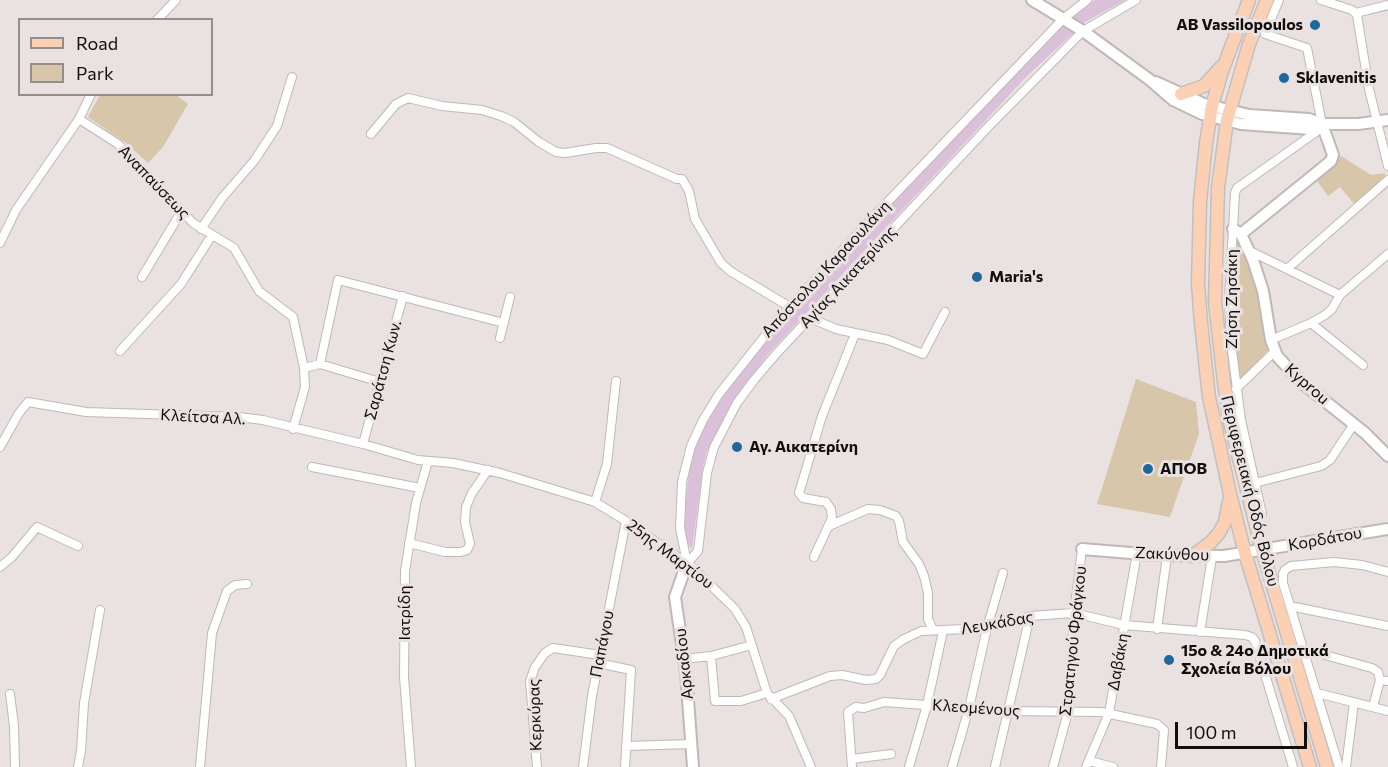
<!DOCTYPE html>
<html>
<head>
<meta charset="utf-8">
<style>
  body { margin:0 }
  #map { position:relative; width:1388px; height:767px; overflow:hidden; background:#eae2e1; font-family:Commissioner,sans-serif }
  canvas { display:block }
  .legend { position:absolute; left:18px; top:18px; width:195px; height:78px; box-sizing:border-box; background:#eae2e1; border:2px solid #938d8d; margin:0; padding:8px 10px; list-style:none; font-size:18px; color:#110e0e }
  .legend li { display:flex; align-items:center; gap:12px; height:30px }
  .legend b { width:30px; border:2px solid #938d8d }
  .scale { position:absolute; left:1175px; top:722px; width:132px; height:27px; box-sizing:border-box; border:3px solid #110e0e; border-top:0; padding-left:8px; font-size:18px; line-height:21px; white-space:nowrap; color:#110e0e; -webkit-text-stroke:4px #eae2e1; paint-order:stroke }
</style>
</head>
<body>
<div id="map">
<canvas width="1388" height="767"></canvas>
<ul class="legend">
<li><b style="height:8px;background:#fbd0b5"></b>Road</li>
<li><b style="height:16px;background:#d7c6a9"></b>Park</li>
</ul>
<div class="scale">100 m</div>
</div>
<script>
const context = document.querySelector('canvas').getContext('2d');
context.lineJoin = 'round';
function fill(path, color) { context.fillStyle = color; context.fill(path, 'evenodd'); }
const toPath = rows => new Path2D(rows.map(r => 'M' + r).join(''));
function stroke(path, color, width, dash) { context.strokeStyle = color; context.lineWidth = width; context.lineCap = dash ? 'butt' : 'round'; context.setLineDash(dash || []); context.stroke(path); }
function drawText(font, color, halo, rows, align = 'center') {
  context.font = font + ' Commissioner,sans-serif'; context.lineWidth = 6; context.setLineDash([]); context.textBaseline = 'middle'; context.strokeStyle = halo; context.fillStyle = color; for (const [text, x, y, turn = 0] of rows) {
    context.save(); context.translate(x, y); context.rotate((+turn || 0) * Math.PI / 180); context.textAlign = isNaN(turn) ? turn : align; if (halo) context.strokeText(text, 0, 0); context.fillText(text, 0, 0); context.restore();
  }
}
fill(toPath([
  [100,95,176,95,188,104,163,147,148,163,126,143,88,117],
  [1341,156,1371,175,1385,173,1384,181,1356,206,1340,187,1328,196,1315,178],
  [1236,240,1241,242,1244,247,1262,302,1266,329,1267,351,1258,363,1238,383,1232,305],
  [1136,379,1196,402,1199,434,1170,517,1097,504]
]), '#d7c6a9');
fill(toPath([
  [1095,0,1125,0,1085,22,1026,77,769,353,732,404,707,451,703,467,692,549,682,537,690,461,693,451,720,397,775,329,1018,69,1074,11]
]), '#dac0d8');
const street = toPath([
  [1087,0,1063,19,876,214,776,322,719,394,703,420,691,446,682,482,680,528,687,563,698,551,707,473,714,447,737,403,754,380,777,353,988,127,1083,31,1136,0],
  [1321,0,1352,10,1357,15,1369,89,1388,166],
  [1356,13,1388,5],
  [157,20,176,0],
  [79,119,118,144,193,223,234,248,259,291,293,317,304,368,305,387,293,429],
  [371,134,396,104,408,98,442,106,482,110,501,116,514,122,539,142,556,152,565,153,596,148,607,148,677,179,682,179,689,191,695,219,721,263,730,271,790,307],
  [201,229,222,198,254,161,277,126,292,77],
  [0,243,16,210,79,119,91,94],
  [1250,251,1340,295],
  [1287,269,1388,180],
  [142,277,181,212],
  [810,318,836,329,888,340,923,354,945,312],
  [1311,323,1363,365],
  [500,338,510,297],
  [1271,340,1311,323,1325,315,1332,309,1340,295,1388,254],
  [120,351,181,284,212,235],
  [320,364,338,280,504,323],
  [304,368,320,364,380,382],
  [1236,389,1274,352],
  [363,444,403,296],
  [0,447,19,413,28,402,86,412,239,417,263,420,363,444,418,460,453,463,500,473,595,502,626,521,692,567,735,609,746,627,767,693,789,716,811,767],
  [312,467,420,488],
  [1255,483,1321,466,1330,460,1354,424],
  [595,502,607,464,616,381],
  [1262,514,1241,420,1231,343,1229,300,1235,193,1237,188,1316,132,1322,124,1307,48,1265,34,1279,0],
  [829,526,868,509,880,510,896,516,899,521,903,542,919,564,924,576,928,593,928,619,933,630],
  [409,543,445,552,461,552,467,550,470,544,465,522,466,507,472,493,488,470],
  [814,557,832,518,831,509,826,502,803,498,799,493,822,416,855,334],
  [0,567,12,557,37,527,78,546],
  [1290,606,1388,626],
  [1157,629,1167,556],
  [1200,632,1212,557],
  [1303,649,1372,668,1378,672,1380,680,1388,681],
  [711,656,715,701,741,701,767,693],
  [684,659,711,656,752,645],
  [598,663,631,670,625,767],
  [1317,693,1388,711],
  [10,694,14,726,15,767],
  [771,699,830,676,842,675,866,680,876,679,880,675,894,646,904,639,921,631,987,628,1030,616,1074,613,1124,625,1245,635,1252,637,1255,641,1293,767],
  [1373,707,1380,680],
  [626,746,691,744],
  [852,759,891,754],
  [1089,761,1113,767],
  [78,767,81,751,84,703,100,610],
  [200,767,212,633,227,591,235,585,247,584],
  [411,767,404,677,405,571,416,503,428,461],
  [537,767,530,681,535,667,545,653,553,648,600,655],
  [583,767,592,696,626,521],
  [852,767,848,712,856,707,864,708,884,702,1009,711,1101,712,1157,724,1164,730,1161,767],
  [909,767,927,705,943,631],
  [952,767,969,708,987,628,1003,573],
  [995,767,1030,616],
  [1053,767,1068,712,1074,613,1082,549],
  [1086,767,1109,713,1137,553],
  [1339,767,1283,583,1283,574,1285,570,1291,566,1334,562,1362,565,1388,572],
  [1346,767,1354,702]
]);
const secondary = toPath([
  [1032,0,1083,31,1150,80,1173,100,1202,114,1241,124,1311,129,1322,124,1358,124,1388,120],
  [1156,82,1204,104,1249,115,1309,119,1322,124],
  [1233,229,1241,234,1253,260,1263,291,1271,340,1277,356,1301,382,1365,433,1388,456],
  [1241,234,1331,161,1333,155,1322,124],
  [1082,549,1155,555,1224,556,1388,529],
  [687,563,675,597,686,672,693,767]
]);
const primary = toPath([
  [1249,0,1222,71,1212,106,1206,143,1200,202,1198,284,1201,323,1209,397,1230,494,1245,553,1310,767],
  [1267,0,1249,44,1227,120,1218,188,1215,302,1224,382,1230,423,1262,550,1327,767],
  [1181,94,1204,86,1221,67],
  [1192,556,1210,543,1219,533,1225,522,1229,501]
]);
stroke(street, '#c0b8b7', 10);
stroke(secondary, '#c0b8b7', 14);
stroke(primary, '#c1c0c0', 15);
stroke(street, '#fff', 8);
stroke(secondary, '#fff', 10);
stroke(primary, '#fbd0b5', 12);
for (const [x, y, r, color] of [
  [1315,25,6,"#20689c"],
  [1284,78,6,"#20689c"],
  [977,277,6,"#20689c"],
  [737,447,6,"#20689c"],
  [1148,469,6,"#20689c"],
  [1169,660,6,"#20689c"]
]) { const dot = new Path2D(); dot.arc(x, y, r, 0, 2 * Math.PI); context.fillStyle = color; context.fill(dot); stroke(dot, '#eae2e1', 2); }
drawText('bold 16px', '#110e0e', '#eae2e1', [
  ["AB Vassilopoulos",1303,25,"right"],
  ["Sklavenitis",1296,78],
  ["Maria's",989,277],
  ["Αγ. Αικατερίνη",749,447],
  ["ΑΠΟΒ",1160,469],
  ["15ο & 24ο Δημοτικά",1181,651],
  ["Σχολεία Βόλου",1181,669]
], 'left');
drawText('16px', '#110e0e', '#eae2e1', [
  ["Αναπαύσεως",154,182,46],
  ["Απόστολου Καραουλάνη",826,269,-47],
  ["Αγίας Αικατερίνης",848,277,-47],
  ["Ζήση Ζησάκη",1232,299,-90],
  ["Σαράτση Κων.",383,370,-75],
  ["Kyprou",1307,384,41],
  ["Κλείτσα Αλ.",203,417,3],
  ["Περιφερειακή Οδός Βόλου",1250,491,76],
  ["Κορδάτου",1325,539,-10],
  ["25ης Μαρτίου",670,554,37],
  ["Ζακύνθου",1172,554,2],
  ["Ιατρίδη",405,613,-90],
  ["Λευκάδας",997,623,-10],
  ["Στρατηγού Φράγκου",1073,641,-84],
  ["Παπάγου",602,644,-79],
  ["Δαβάκη",1118,662,-80],
  ["Αρκαδίου",684,664,-96],
  ["Κλεομένους",976,708,4],
  ["Κερκύρας",535,715,-92]
]);
</script>
</body>
</html>
